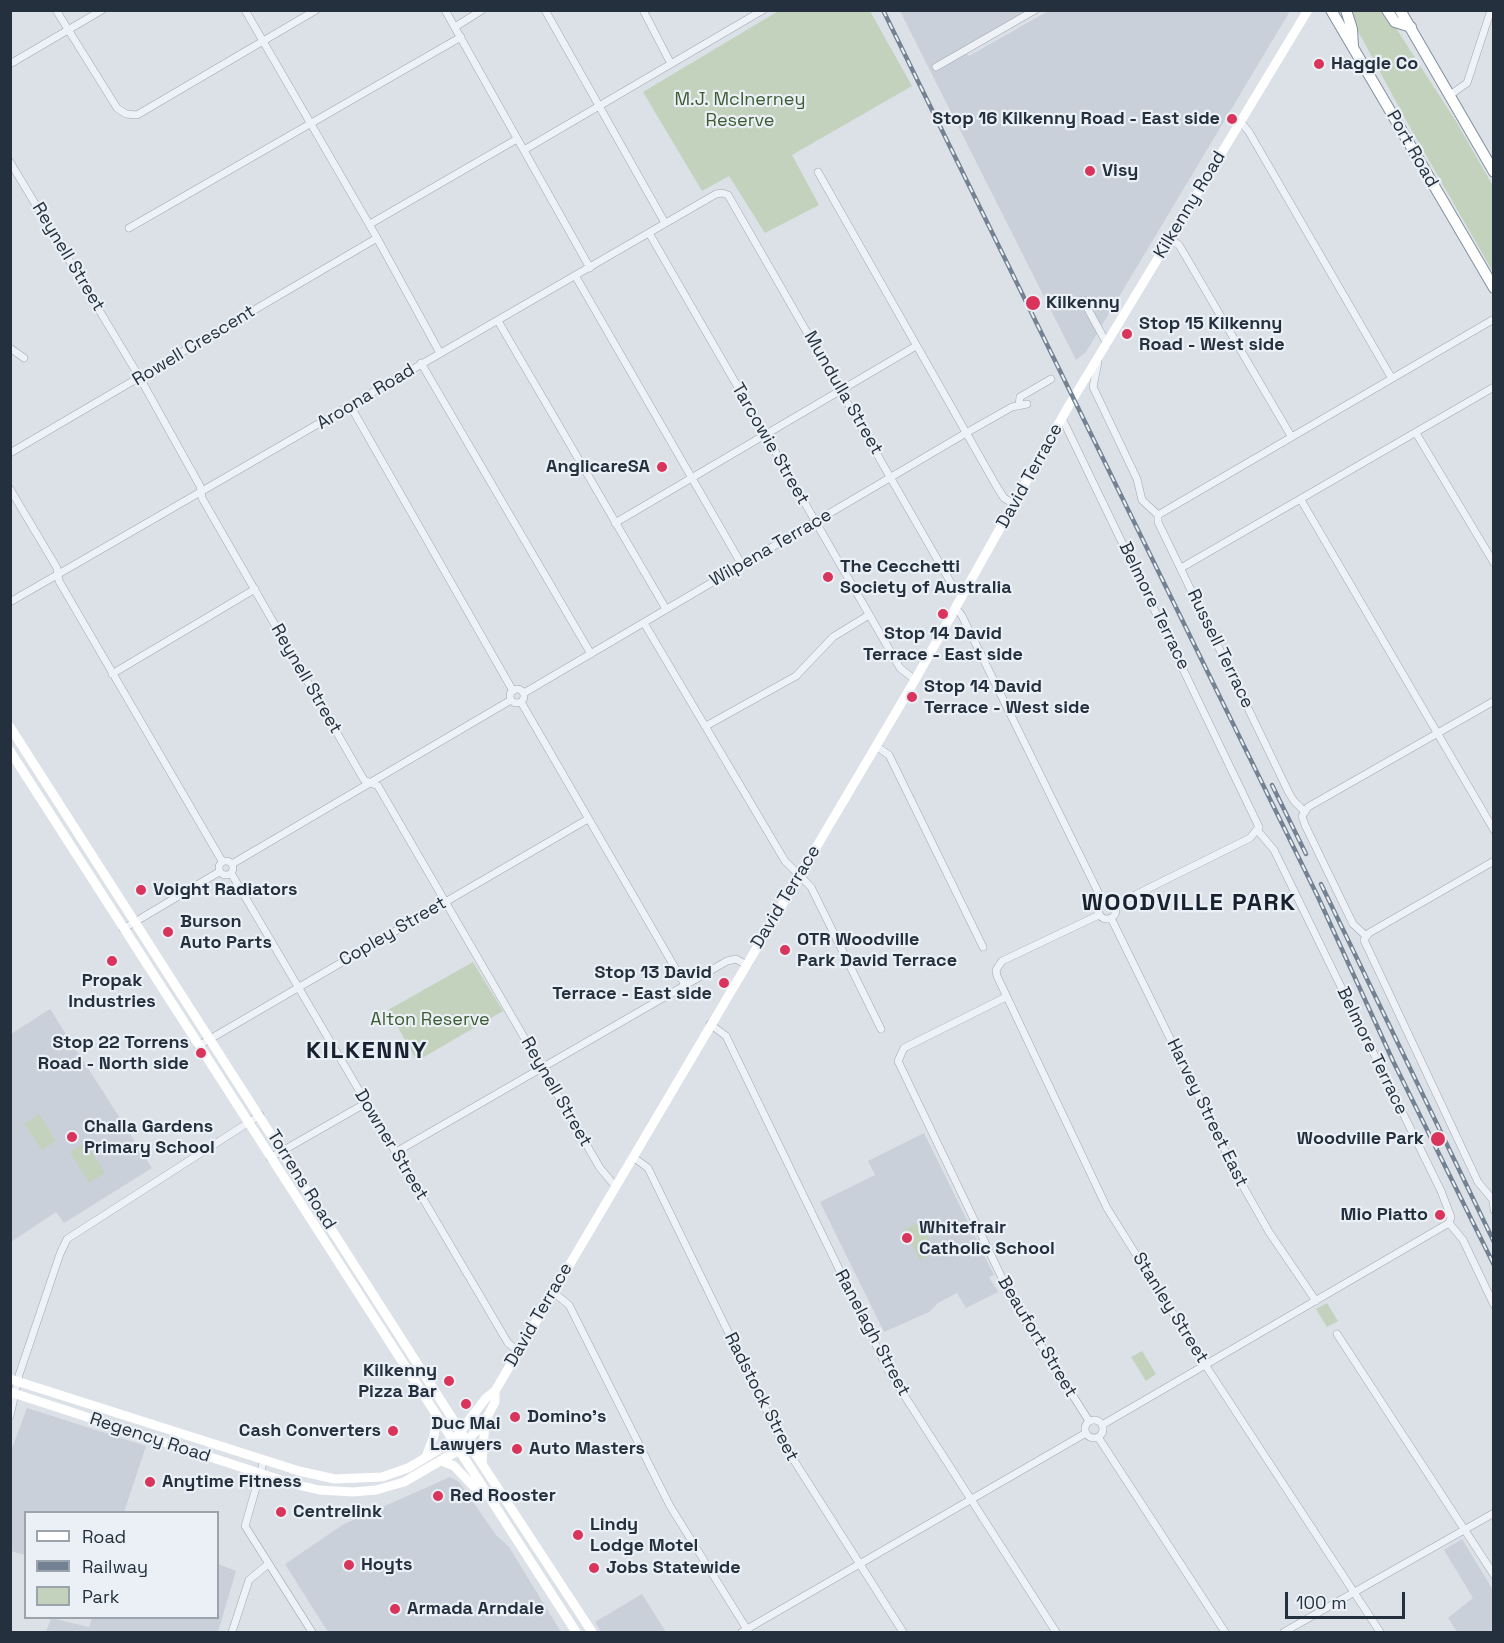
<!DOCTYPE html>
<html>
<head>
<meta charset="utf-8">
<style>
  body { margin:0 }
  #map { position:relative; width:1504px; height:1643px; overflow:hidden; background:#dbe1e7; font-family:"Space Grotesk",sans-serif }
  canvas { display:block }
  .frame { position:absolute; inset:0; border:12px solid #24303e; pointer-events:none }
  .legend { position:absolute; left:24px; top:1511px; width:195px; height:108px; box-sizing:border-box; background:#eaf0f5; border:2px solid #9ba3ac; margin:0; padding:8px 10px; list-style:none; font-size:18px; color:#24303e }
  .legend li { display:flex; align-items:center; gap:12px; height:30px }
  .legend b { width:30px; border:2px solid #9ba3ac }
  .scale { position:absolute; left:1285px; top:1592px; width:120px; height:27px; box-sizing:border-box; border:3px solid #24303e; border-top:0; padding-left:8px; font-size:18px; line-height:21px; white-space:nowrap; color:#24303e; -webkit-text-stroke:4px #eaf0f5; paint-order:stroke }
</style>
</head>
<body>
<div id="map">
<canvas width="1504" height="1643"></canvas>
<div class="frame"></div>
<ul class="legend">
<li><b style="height:8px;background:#fff"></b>Road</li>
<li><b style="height:8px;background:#738292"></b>Railway</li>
<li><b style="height:16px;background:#c3d2bc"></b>Park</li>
</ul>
<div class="scale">100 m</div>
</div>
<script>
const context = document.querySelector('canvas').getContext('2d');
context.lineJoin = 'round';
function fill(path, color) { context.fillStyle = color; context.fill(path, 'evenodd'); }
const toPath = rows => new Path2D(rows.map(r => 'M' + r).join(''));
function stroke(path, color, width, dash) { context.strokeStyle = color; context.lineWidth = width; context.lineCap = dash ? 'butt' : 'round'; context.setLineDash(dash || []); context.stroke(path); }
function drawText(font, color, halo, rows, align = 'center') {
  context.font = font + ' "Space Grotesk",sans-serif'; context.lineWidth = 4.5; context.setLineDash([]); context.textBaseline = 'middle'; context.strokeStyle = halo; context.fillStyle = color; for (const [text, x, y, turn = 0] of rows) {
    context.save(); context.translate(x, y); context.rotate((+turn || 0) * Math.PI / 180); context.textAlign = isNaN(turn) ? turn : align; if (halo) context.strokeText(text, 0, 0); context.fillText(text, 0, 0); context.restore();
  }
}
fill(toPath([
  [900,11,1027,11,962,48,969,56,1048,11,1290,11,1086,352,1076,360],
  [50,1009,152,1168,64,1223,56,1212,11,1242,11,1034],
  [924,1133,994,1275,989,1277,998,1292,966,1308,957,1293,938,1303,929,1312,884,1332,820,1202,875,1175,868,1161],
  [27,1408,146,1446,124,1512,26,1512,25,1555,11,1551,10,1454],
  [450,1477,459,1482,496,1535,509,1547,561,1632,328,1632,285,1564,344,1524],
  [1462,1539,1493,1590,1493,1631,1491,1632,1457,1632,1448,1618,1473,1598,1444,1550],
  [218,1564,236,1571,218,1632,46,1632,51,1618,89,1627,92,1618,218,1618],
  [642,1594,666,1632,601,1632,595,1622]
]), '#c9d0d9');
fill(toPath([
  [780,10,870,11,912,86,792,155,819,205,765,233,729,176,702,191,643,92],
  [1350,11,1385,11,1457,123,1493,186,1493,272,1407,122,1351,18],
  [473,962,503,1011,417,1061,388,1010],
  [39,1114,56,1141,42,1150,24,1124],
  [85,1142,105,1173,89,1183,70,1152],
  [921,1222,935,1253,919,1260,905,1229],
  [1327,1303,1338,1321,1327,1327,1316,1309],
  [1142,1351,1156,1374,1146,1381,1131,1357]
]), '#c3d2bc');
const minor = toPath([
  [56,10,117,108,126,114,137,115,316,10],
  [245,10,377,238,440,353],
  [445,10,590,268],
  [545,10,665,223],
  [643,10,670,62],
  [455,27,482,10],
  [10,64,102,10],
  [936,67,1035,10],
  [1450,95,1467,83,1491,10],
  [1240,121,1249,132,1391,377],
  [524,150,763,10],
  [10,162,140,378,200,486,202,498,364,780,378,786,600,1168,615,1186],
  [818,172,997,487,1004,498,1014,504],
  [370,224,517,139],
  [129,228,461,37],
  [649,233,900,668,915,680],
  [1170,239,1179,245,1291,436],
  [576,277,742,565],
  [1083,300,1107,344],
  [498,321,666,609],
  [10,348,24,358],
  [1098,362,1093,387,1137,479,1142,500,1158,515],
  [421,363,591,654],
  [1019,406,1020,397,1051,379],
  [351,407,513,691],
  [1062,418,1259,827,1250,838,1115,905],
  [1416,433,1494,563],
  [10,453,377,238],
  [10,489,57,568,59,581,222,861],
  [1301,500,1494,830],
  [1158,515,1494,319],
  [1158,515,1158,522,1289,793,1294,801,1305,812],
  [615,523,916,346],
  [1181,568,1494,387],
  [10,602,716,194,722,193,728,195,951,583,963,595],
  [956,608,962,616,1103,902],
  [644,623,785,861,811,887,881,1029],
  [112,674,255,589],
  '510 696a7 7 0 1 1 14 0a7 7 0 1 1-14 0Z',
  [524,693,966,433,1012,407,1027,404],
  [521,702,685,985],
  [706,726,796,676,833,637,869,615],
  [876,746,889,755,983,947],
  [1305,812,1308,807,1494,701],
  [1305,812,1302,816,1305,825,1353,924,1366,936],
  [1258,831,1274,850,1441,1191,1451,1217,1449,1223],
  '219 868a7 7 0 1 1 14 0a7 7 0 1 1-14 0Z',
  [1494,861,1369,933,1364,940,1478,1182,1493,1200,1494,1210],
  [232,864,511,700],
  [231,873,508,1343,518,1351],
  '1098 910a9 9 0 1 1 18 0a9 9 0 1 1-18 0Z',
  [1099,915,1002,961,996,970,997,976,1107,1208,1202,1360,1380,1632],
  [1111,918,1239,1179,1269,1232,1316,1301],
  [123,929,219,872],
  [1006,997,904,1048,898,1061,1013,1301,1089,1421],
  [710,1024,726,1036,888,1370,1056,1632],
  [198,1046,588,819],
  [396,1152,727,961,736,959,745,964],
  [633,1157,648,1168,781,1440,903,1632],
  [270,1158,366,1103],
  [1449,1223,1463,1240,1494,1305],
  [553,1292,569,1305,670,1506,748,1631],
  [1337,1334,1494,1575],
  [10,1416,19,1375,60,1254,67,1239,260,1115],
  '1085 1429a9 9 0 1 1 18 0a9 9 0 1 1-18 0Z',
  [1102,1425,1449,1223],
  [1098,1437,1225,1632],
  [264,1460,245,1526,312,1632],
  [232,1632,249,1580,267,1565],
  [742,1632,1086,1433],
  [1284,1632,1494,1513]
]);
const trunk = toPath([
  [1331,10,1494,288],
  [1346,10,1352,29,1353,46],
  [1387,10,1395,22,1411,27],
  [1400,10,1494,172]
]);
stroke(minor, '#a0a8b1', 8);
stroke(trunk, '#81909f', 12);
stroke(minor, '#eef1f5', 7);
stroke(toPath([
  [10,727,461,1432,592,1632],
  [10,751,576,1632],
  [10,1379,299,1471,335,1479,382,1477,408,1468,453,1441,486,1398,495,1391,915,680,1068,407,1308,10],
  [10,1392,290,1483,319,1490,353,1492,376,1490,404,1482,459,1450,485,1421,495,1402,495,1391],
  [426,1457,434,1436,436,1418],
  [442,1461,454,1466,473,1486,484,1491],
  [482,1462,485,1423]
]), '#fff', 9);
stroke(trunk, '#fff', 10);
const rail = toPath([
  [883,10,1318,897,1393,1061,1494,1265],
  [1272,785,1306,854],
  [1321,884,1494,1242]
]);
stroke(rail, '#738292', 4.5);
stroke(rail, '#eaf0f5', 2, [7]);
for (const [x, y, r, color] of [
  [1319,64,6,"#d9345b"],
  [1232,119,6,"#d9345b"],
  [1090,171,6,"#d9345b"],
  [1033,303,8,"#d9345b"],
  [1127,334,6,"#d9345b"],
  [662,467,6,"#d9345b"],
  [828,577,6,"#d9345b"],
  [943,614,6,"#d9345b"],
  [912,697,6,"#d9345b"],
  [141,890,6,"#d9345b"],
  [168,932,6,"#d9345b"],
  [785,950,6,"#d9345b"],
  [112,961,6,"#d9345b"],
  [724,983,6,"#d9345b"],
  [201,1053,6,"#d9345b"],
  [72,1137,6,"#d9345b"],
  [1438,1139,8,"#d9345b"],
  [1440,1215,6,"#d9345b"],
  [907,1238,6,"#d9345b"],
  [449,1381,6,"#d9345b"],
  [466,1404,6,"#d9345b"],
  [515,1417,6,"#d9345b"],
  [393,1431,6,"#d9345b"],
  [517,1449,6,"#d9345b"],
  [150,1482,6,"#d9345b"],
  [438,1496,6,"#d9345b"],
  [281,1512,6,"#d9345b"],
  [578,1535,6,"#d9345b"],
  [349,1565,6,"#d9345b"],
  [594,1568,6,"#d9345b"],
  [395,1609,6,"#d9345b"]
]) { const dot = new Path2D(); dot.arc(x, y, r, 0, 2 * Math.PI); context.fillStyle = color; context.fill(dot); stroke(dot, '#eaf0f5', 2); }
drawText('bold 18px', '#24303e', '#eaf0f5', [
  ["Haggle Co",1331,64],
  ["Stop 16 Kilkenny Road - East side",1220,119,"right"],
  ["Visy",1102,171],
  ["Kilkenny",1046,303],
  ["Stop 15 Kilkenny",1139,324],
  ["Road - West side",1139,345],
  ["AnglicareSA",650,467,"right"],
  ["The Cecchetti",840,567],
  ["Society of Australia",840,588],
  ["Stop 14 David",943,634,"center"],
  ["Terrace - East side",943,655,"center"],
  ["Stop 14 David",924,687],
  ["Terrace - West side",924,708],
  ["Voight Radiators",153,890],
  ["Burson",180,922],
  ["Auto Parts",180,943],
  ["OTR Woodville",797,940],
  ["Park David Terrace",797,961],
  ["Stop 13 David",712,973,"right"],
  ["Terrace - East side",712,994,"right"],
  ["Propak",112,981,"center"],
  ["Industries",112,1002,"center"],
  ["Stop 22 Torrens",189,1043,"right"],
  ["Road - North side",189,1064,"right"],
  ["Challa Gardens",84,1127],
  ["Primary School",84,1148],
  ["Woodville Park",1424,1139,"right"],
  ["Mio Piatto",1428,1215,"right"],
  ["Whitefrair",919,1228],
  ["Catholic School",919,1249],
  ["Kilkenny",437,1371,"right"],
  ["Pizza Bar",437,1392,"right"],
  ["Domino's",527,1417],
  ["Duc Mai",466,1424,"center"],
  ["Lawyers",466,1445,"center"],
  ["Cash Converters",381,1431,"right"],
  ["Auto Masters",529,1449],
  ["Anytime Fitness",162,1482],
  ["Red Rooster",450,1496],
  ["Centrelink",293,1512],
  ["Lindy",590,1525],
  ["Lodge Motel",590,1546],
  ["Hoyts",361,1565],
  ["Jobs Statewide",606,1568],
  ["Armada Arndale",407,1609]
], 'left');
drawText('18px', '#3c5b30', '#eaf0f5', [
  ["M.J. McInerney",740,100],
  ["Reserve",740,121],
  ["Alton Reserve",430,1020]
]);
drawText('18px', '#24303e', '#eaf0f5', [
  ["Port Road",1412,149,60],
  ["Kilkenny Road",1190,205,-59],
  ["Reynell Street",68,257,59],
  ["Rowell Crescent",194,346,-31],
  ["Mundulla Street",843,393,60],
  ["Aroona Road",366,397,-31],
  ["Tarcowie Street",770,444,60],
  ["David Terrace",1030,476,-61],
  ["Wilpena Terrace",771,548,-30],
  ["Belmore Terrace",1154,606,64],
  ["Russell Terrace",1220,649,64],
  ["Reynell Street",306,679,60],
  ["David Terrace",786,897,-59],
  ["Copley Street",393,932,-30],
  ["Belmore Terrace",1372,1051,64],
  ["Reynell Street",556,1092,60],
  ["Harvey Street East",1207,1113,64],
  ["Downer Street",391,1145,59],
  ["Torrens Road",301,1180,58],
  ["Stanley Street",1170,1308,58],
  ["David Terrace",539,1315,-60],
  ["Ranelagh Street",872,1333,62],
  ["Beaufort Street",1037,1337,59],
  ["Radstock Street",761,1397,63],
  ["Regency Road",150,1438,18]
]);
context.letterSpacing = '1.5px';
drawText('bold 24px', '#17212f', '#eaf0f5', [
  ["WOODVILLE PARK",1189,903],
  ["KILKENNY",367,1051]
]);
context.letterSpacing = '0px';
</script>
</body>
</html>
